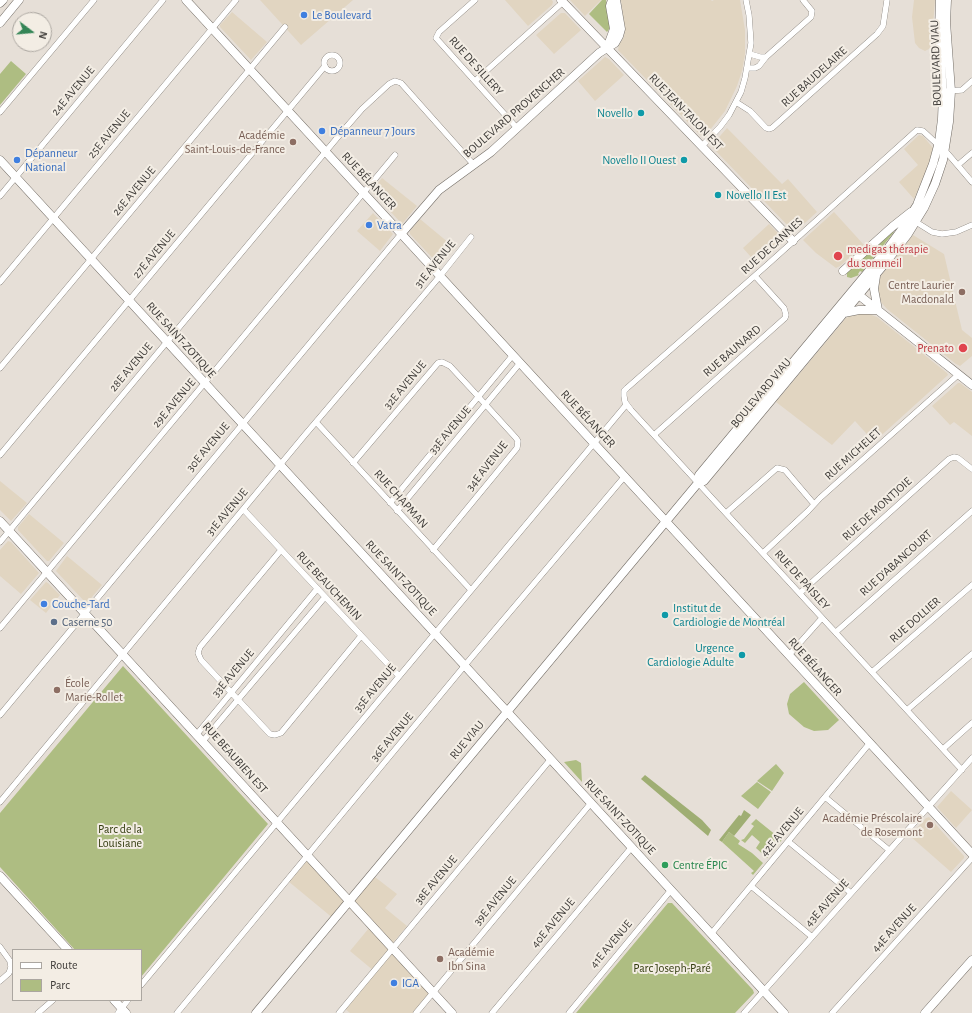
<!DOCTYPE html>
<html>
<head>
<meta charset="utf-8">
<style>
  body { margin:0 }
  #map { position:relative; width:972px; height:1013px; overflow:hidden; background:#e6dfd7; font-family:"Alegreya Sans",sans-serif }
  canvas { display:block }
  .legend { position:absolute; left:12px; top:949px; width:130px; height:52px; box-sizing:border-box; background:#f3ede4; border:1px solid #aba6a0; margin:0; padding:5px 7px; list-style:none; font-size:12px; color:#3f3c39 }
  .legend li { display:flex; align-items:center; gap:8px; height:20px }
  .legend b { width:20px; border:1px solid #aba6a0 }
  .north { position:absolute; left:12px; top:12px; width:40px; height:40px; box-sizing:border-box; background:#f3ede4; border:1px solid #aba6a0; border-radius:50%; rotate:106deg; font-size:11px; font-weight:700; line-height:16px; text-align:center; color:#3f3c39 }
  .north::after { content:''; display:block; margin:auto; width:14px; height:18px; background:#348556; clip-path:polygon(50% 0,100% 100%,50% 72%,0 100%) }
</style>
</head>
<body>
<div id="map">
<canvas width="972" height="1013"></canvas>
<ul class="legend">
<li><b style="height:5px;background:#fff"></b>Route</li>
<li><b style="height:11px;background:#aebd82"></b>Parc</li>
</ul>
<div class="north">N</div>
</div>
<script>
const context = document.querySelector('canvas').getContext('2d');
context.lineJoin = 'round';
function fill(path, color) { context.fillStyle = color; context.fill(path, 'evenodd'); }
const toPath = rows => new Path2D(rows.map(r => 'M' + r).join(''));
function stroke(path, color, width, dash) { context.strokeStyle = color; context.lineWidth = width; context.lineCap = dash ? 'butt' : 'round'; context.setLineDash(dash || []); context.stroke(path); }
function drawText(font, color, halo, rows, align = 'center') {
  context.font = font + ' "Alegreya Sans",sans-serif'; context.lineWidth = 4; context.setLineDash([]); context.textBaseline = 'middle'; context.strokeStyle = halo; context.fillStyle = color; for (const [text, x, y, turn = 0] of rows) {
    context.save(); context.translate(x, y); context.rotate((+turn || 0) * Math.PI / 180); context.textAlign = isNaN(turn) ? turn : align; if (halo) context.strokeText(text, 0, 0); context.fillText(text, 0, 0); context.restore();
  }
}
fill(toPath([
  [260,0,353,0,301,45],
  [505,0,552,0,553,2,552,5,528,26],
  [570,0,601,0,585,16],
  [621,0,711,0,712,1,714,0,740,0,745,30,745,54,742,71,737,86,725,111,706,135,703,136,700,135,618,50,619,45,624,37,625,30],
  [914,0,935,0,933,25,935,46,925,51,919,48,915,43,912,17],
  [232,12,267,42,251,60,220,27,220,25],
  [561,13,565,13,581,30,554,54,536,35],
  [605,57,609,59,624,75,595,101,578,81],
  [727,128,782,184,788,179,817,212,796,231,792,230,713,148,714,143],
  [919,135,923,136,933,148,928,167,914,199,899,182,918,165,904,149],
  [382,178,417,206,402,224,372,192,372,190],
  [834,212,864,245,840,266,836,268,816,253,803,240],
  [373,213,393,234,380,251,357,231],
  [420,219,455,248,441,265,439,265,410,234,410,231],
  [769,224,783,238,783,241,758,265,743,248],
  [913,235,944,254,962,330,972,338,972,356,960,366,956,364,887,309,880,301,878,293,879,281,880,277],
  [858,313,869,314,877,317,947,373,948,375,874,442,855,421,832,445,776,402,846,318],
  [958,383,960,383,972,392,972,436,954,422,950,425,932,406],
  [0,481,27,503,11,521,0,510],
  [29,514,64,543,49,561,47,561,18,530,18,527],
  [8,541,11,542,39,573,21,594,0,576,0,550],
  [67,556,102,585,87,603,85,602,56,571],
  [46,582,48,583,60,595,46,613,30,600],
  [951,791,972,810,956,828,937,807],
  [929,817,964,856,964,858,951,872,910,836,926,818],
  [308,859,350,897,371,874,397,894,385,908,407,926,391,945,433,993,416,1013,350,1013,344,1008,374,971,350,951,369,928,346,905,334,919,288,881]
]), '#e1d5c1');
fill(toPath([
  [602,0,606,0,610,28,607,32,589,14],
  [11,61,26,74,0,105,0,74],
  [892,232,894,232,862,272,860,271,858,274,859,275,851,278,847,277,847,272],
  [123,666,268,824,141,977,141,950,75,950,0,867,0,813],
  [804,682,839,720,828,730,814,731,804,727,789,714,787,704,790,694],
  [576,760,581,763,582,782,564,762],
  [776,764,784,773,772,791,757,781],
  [757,782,771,792,758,809,741,796],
  [756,819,782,840,767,858,756,848,760,842,752,835,745,843,741,840,744,839,754,826,751,824],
  [729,832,740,841,738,844,752,853,763,863,753,875,751,873,754,871,722,842],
  [668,903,672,903,753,990,754,993,735,1013,576,1013]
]), '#aebd82');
fill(toPath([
  [645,775,702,820,711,830,708,836,641,779],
  [744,810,751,815,734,836,729,832,722,842,719,840,739,815,741,816]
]), '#9fae73');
const street = toPath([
  [475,0,439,32,436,38,517,128],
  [750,54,760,57,766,57],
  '324 63a8 8 0 1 1 16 0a8 8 0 1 1-16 0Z',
  [748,68,755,68,759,66,766,57,811,17,812,11,803,0],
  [475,81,563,2],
  [947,91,962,90,972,81],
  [736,102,750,111,766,128,769,129,772,128,877,34,883,26,887,0],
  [0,112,94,0],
  [702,146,720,127,729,115,741,92,745,78,751,43,749,15,746,0],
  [958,165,972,153],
  [0,196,163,0],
  [916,222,932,232,942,234,956,232,972,225],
  [0,282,236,0],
  [0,368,285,27],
  [316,422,470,589],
  [654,435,785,318,786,315,784,308,755,276],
  [0,455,325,66],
  [353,463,438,363,442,362,450,366,475,393,516,438,518,441,517,448,433,550],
  [390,503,513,355],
  [244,510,399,676],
  [397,511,520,363],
  [726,513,777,468,785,470,814,504],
  [0,542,342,132,362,109,389,84,395,81,401,83,474,165],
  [281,550,200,647,198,653,201,660,270,734,275,735,281,733,361,636],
  [763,553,808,511,820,498,959,374],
  [800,593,949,459,954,457,958,458,972,469],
  [0,628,395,155],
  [836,632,972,511],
  [789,655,822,618],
  [872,672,972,585],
  [907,710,972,654],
  [0,715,401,234],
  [197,734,317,589],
  [203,741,325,597],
  [943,749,972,723],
  [962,770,631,410,625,402,624,396,624,391,627,388,767,265,917,130,923,131,948,154,972,182],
  [825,797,889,850],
  [0,802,304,436,440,276,471,237],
  [789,842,851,893],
  [751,886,811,936],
  [711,934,869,744],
  [0,947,10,961,11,967,9,973,0,981],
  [141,985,626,405],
  [38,1013,53,1000],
  [118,1013,128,1000],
  [177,1013,471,658,625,476],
  [339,1013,550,760],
  [416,1013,591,803],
  [492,1013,631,848],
  [569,1013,671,890],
  [744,1013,972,758],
  [832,1013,972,858]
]);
const secondary = toPath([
  [186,0,972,854],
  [561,0,793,241],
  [607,48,614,29,610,6,612,0],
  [0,160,784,1013],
  [401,234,439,190,491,152,599,53,615,43,619,36,621,29,616,0],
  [843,271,892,227,911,212],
  [876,276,874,289,878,310],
  [855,292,972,385],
  [844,313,859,310,878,310],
  [698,483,704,481,887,261,908,234,924,208,935,184,943,160,949,122,951,91,946,22,947,0],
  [698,483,699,475,888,248,902,229,917,205,933,164,939,142,942,119,943,95,939,32,940,0],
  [0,521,452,1013],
  [0,876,68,950],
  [114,1000,126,1013],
  [256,1013,698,483],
  [925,1013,972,960]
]);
const primary = toPath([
  [0,3,3,0],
  [0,23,19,0]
]);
stroke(street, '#736d66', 6);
stroke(secondary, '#736d66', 9);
stroke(primary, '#736d66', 9);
stroke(street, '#fff', 5.5);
stroke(secondary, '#fff', 8);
stroke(primary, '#fff', 8);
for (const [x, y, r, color] of [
  [304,15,4,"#3f7fe0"],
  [641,113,4,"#0f9aa8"],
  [322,131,4,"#3f7fe0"],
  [293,142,4,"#8d6e63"],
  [17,160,4,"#3f7fe0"],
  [684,160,4,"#0f9aa8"],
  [718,195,4,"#0f9aa8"],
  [369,225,4,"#3f7fe0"],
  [838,256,5,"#e0444e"],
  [962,292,4,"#8d6e63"],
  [963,348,5,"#e0444e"],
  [44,604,4,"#3f7fe0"],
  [665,615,4,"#0f9aa8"],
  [54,622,4,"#5c6f8a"],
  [742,655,4,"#0f9aa8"],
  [57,690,4,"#8d6e63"],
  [930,825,4,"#8d6e63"],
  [665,865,4,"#2e9e5b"],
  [440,959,4,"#8d6e63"],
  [394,983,4,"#3f7fe0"]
]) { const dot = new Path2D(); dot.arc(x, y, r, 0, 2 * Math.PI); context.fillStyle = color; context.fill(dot); stroke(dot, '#f3ede4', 1.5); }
drawText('12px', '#366cbe', '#f3ede4', [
  ["Le Boulevard",312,15],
  ["Dépanneur 7 Jours",330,131],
  ["Dépanneur",25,153],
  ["National",25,167],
  ["Vatra",377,225],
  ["Couche-Tard",52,604],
  ["IGA",402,983]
], 'left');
drawText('12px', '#3f3c39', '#f3ede4', [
  ["BOULEVARD VIAU",936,63,-92],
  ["RUE DE SILLERY",476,66,48],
  ["RUE BAUDELAIRE",814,77,-42],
  ["24E AVENUE",73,91,-50],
  ["RUE JEAN-TALON EST",686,112,46],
  ["BOULEVARD PROVENCHER",514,113,-41],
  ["25E AVENUE",109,134,-50],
  ["RUE BÉLANGER",369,181,47],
  ["26E AVENUE",134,191,-50],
  ["RUE DE CANNES",772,246,-42],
  ["27E AVENUE",154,254,-50],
  ["31E AVENUE",435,264,-51],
  ["RUE SAINT-ZOTIQUE",181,340,48],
  ["RUE BAUNARD",732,351,-41],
  ["28E AVENUE",131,367,-50],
  ["32E AVENUE",405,385,-50],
  ["BOULEVARD VIAU",761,393,-50],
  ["29E AVENUE",174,403,-50],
  ["RUE BÉLANGER",588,419,47],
  ["33E AVENUE",450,430,-50],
  ["30E AVENUE",208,447,-50],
  ["RUE MICHELET",853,454,-42],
  ["34E AVENUE",487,466,-52],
  ["RUE CHAPMAN",401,499,48],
  ["RUE DE MONTJOIE",877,509,-42],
  ["31E AVENUE",227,512,-50],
  ["RUE D'ABANCOURT",896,563,-42],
  ["RUE SAINT-ZOTIQUE",401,578,47],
  ["RUE DE PAISLEY",802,580,48],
  ["RUE BEAUCHEMIN",329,586,47],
  ["RUE DOLLIER",915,620,-41],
  ["RUE BÉLANGER",815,667,48],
  ["33E AVENUE",233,673,-50],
  ["35E AVENUE",375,688,-50],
  ["36E AVENUE",392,737,-50],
  ["RUE VIAU",467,740,-50],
  ["RUE BEAUBIEN EST",235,758,48],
  ["RUE SAINT-ZOTIQUE",620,817,47],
  ["42E AVENUE",782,832,-50],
  ["38E AVENUE",436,880,-50],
  ["39E AVENUE",495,901,-50],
  ["43E AVENUE",827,903,-48],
  ["40E AVENUE",553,923,-50],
  ["44E AVENUE",894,928,-48],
  ["41E AVENUE",611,944,-50]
]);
drawText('12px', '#0d838f', '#f3ede4', [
  ["Novello",633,113],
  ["Novello II Ouest",676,160],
  ["Novello II Est",726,195,"left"],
  ["Institut de",673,608,"left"],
  ["Cardiologie de Montréal",673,622,"left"],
  ["Urgence",734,648],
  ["Cardiologie Adulte",734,662]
], 'right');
drawText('12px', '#785e54', '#f3ede4', [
  ["Académie",285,135],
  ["Saint-Louis-de-France",285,149],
  ["Centre Laurier",954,285],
  ["Macdonald",954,299],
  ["École",65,683,"left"],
  ["Marie-Rollet",65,697,"left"],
  ["Académie Préscolaire",922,818],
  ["de Rosemont",922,832],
  ["Académie",448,952,"left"],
  ["Ibn Sina",448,966,"left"]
], 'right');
drawText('12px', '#be3a42', '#f3ede4', [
  ["medigas thérapie",847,249],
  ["du sommeil",847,263],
  ["Prenato",954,348,"right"]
], 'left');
drawText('12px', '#4e5e75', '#f3ede4', [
  ["Caserne 50",62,622]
], 'left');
drawText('12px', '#333c0f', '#f3ede4', [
  ["Parc de la",120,829],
  ["Louisiane",120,843],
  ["Parc Joseph-Paré",672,968]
]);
drawText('12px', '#27864d', '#f3ede4', [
  ["Centre ÉPIC",673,865]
], 'left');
</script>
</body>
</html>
